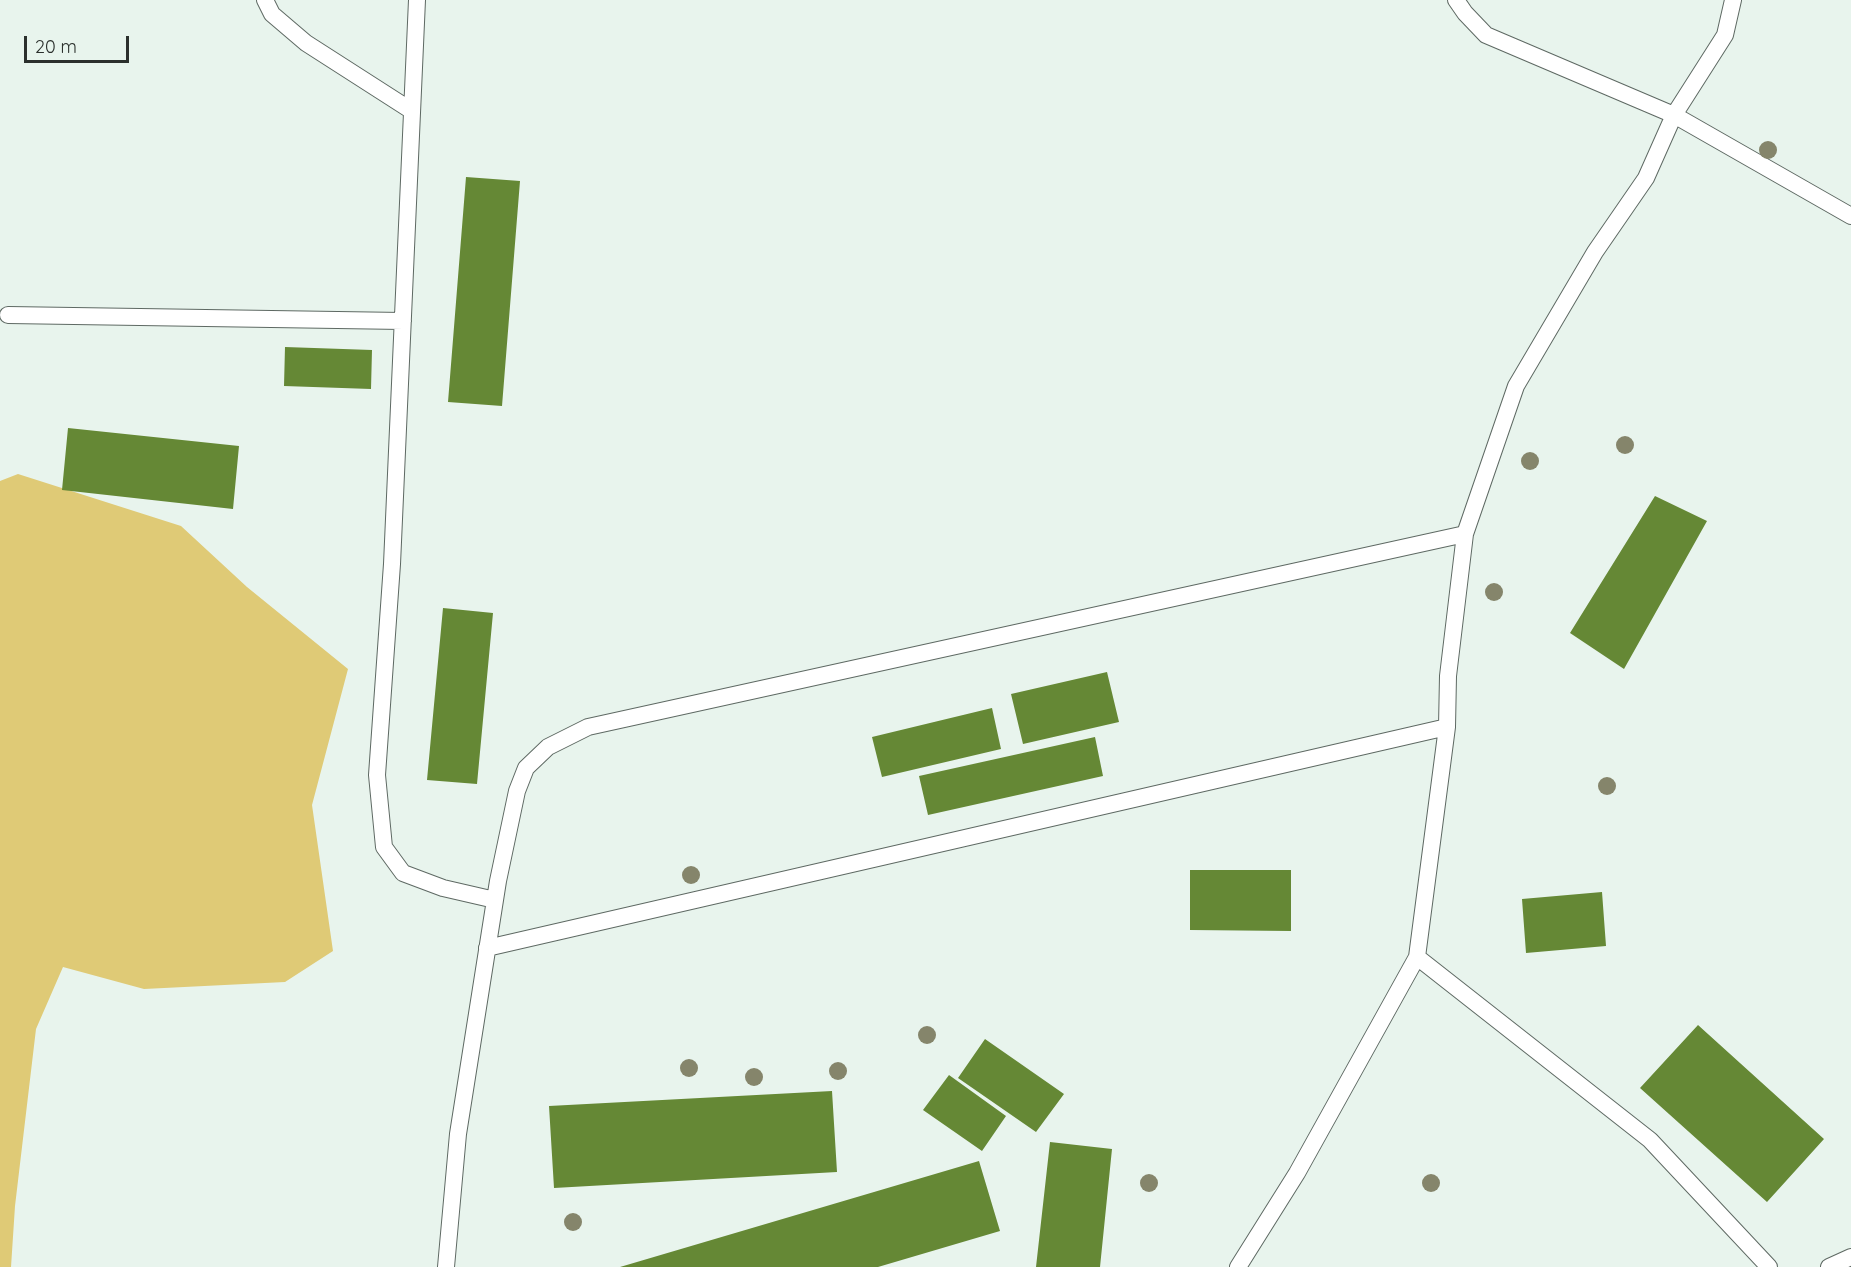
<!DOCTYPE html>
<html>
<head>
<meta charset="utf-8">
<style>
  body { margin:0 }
  #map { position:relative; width:1851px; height:1267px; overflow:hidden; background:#e8f4ed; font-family:Quicksand,sans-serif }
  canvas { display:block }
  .scale { position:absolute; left:24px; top:36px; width:105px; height:27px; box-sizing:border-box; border:3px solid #2b302d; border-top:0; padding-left:8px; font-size:18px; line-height:21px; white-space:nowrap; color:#2b302d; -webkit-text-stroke:4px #e8f4ed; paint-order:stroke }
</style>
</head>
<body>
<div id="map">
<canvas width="1851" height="1267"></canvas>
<div class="scale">20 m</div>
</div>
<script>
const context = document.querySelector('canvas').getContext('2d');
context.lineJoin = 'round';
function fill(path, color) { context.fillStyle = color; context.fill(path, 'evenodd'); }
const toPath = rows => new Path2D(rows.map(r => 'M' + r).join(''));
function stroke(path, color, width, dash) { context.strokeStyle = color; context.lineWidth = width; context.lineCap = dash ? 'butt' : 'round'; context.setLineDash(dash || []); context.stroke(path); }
fill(toPath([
  [18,474,181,526,247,587,348,669,312,805,333,951,285,982,144,989,63,967,36,1029,15,1206,11,1267,0,1267,0,481]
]), '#dfca76');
fill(toPath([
  [466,177,520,181,502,406,448,402],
  [285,347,372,350,371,389,284,386],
  [68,428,239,446,233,509,62,490],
  [1655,496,1707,521,1624,669,1570,633],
  [443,608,493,613,477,784,427,780],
  [1107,672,1119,722,1023,744,1011,694],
  [992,708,1001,749,882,777,872,737],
  [1095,737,1103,776,928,815,919,776],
  [1190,870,1291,870,1291,931,1190,930],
  [1602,892,1606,946,1526,953,1522,899],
  [1698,1025,1824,1139,1767,1202,1640,1088],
  [985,1039,1064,1094,1036,1132,958,1078],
  [949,1075,1006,1116,982,1151,923,1110],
  [832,1091,837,1172,554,1188,549,1106],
  [1050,1142,1112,1149,1100,1267,1036,1267],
  [979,1161,1000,1231,878,1267,620,1267]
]), '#658835');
const service = toPath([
  [265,0,272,14,306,43,412,111],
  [417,0,392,564,377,775,384,847,403,873,443,888,495,900],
  [1456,0,1465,13,1486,35,1674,115,1851,216],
  [8,315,403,321],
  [487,948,1447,727],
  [1417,957,1650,1140,1769,1267],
  [446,1267,458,1134,498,881,517,791,526,768,548,747,588,727,1465,534],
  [1238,1267,1297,1173,1417,957,1447,727,1448,676,1465,534,1516,386,1595,252,1646,178,1674,115,1725,35,1733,0],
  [1829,1267,1851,1257]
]);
stroke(service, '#5e6963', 18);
stroke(service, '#fff', 16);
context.fillStyle = '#85856b';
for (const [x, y] of [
  [1768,150],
  [1625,445],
  [1530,461],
  [1494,592],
  [1607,786],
  [691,875],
  [927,1035],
  [689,1068],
  [838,1071],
  [754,1077],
  [1149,1183],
  [1431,1183],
  [573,1222]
]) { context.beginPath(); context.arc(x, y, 9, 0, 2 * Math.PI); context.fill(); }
</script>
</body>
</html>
